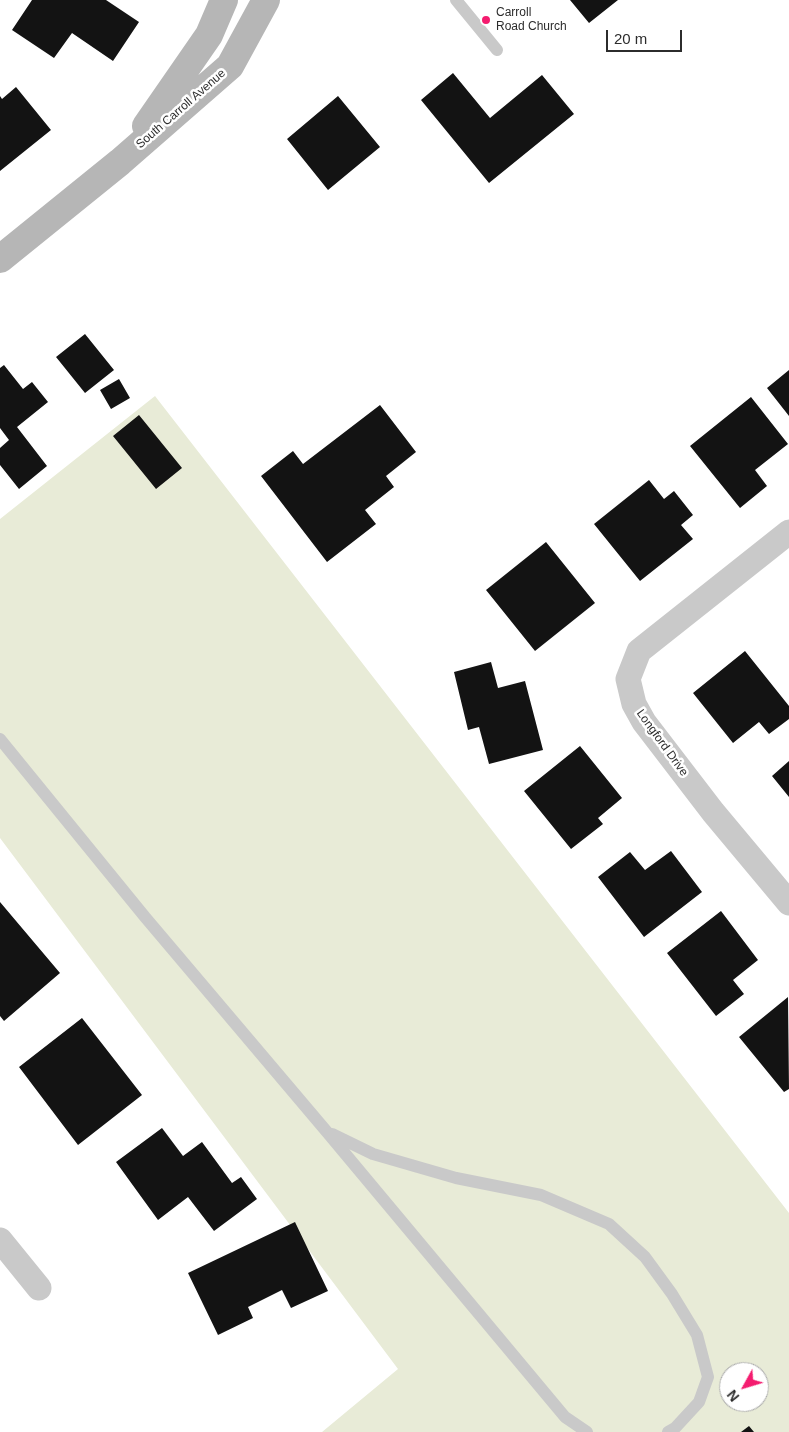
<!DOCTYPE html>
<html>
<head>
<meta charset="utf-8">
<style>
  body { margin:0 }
  #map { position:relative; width:789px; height:1432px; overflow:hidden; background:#fff; font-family:Helvetica,sans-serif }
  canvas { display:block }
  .north { position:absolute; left:719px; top:1362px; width:50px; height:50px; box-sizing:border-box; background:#fff; border:1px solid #ababab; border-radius:50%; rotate:231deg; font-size:14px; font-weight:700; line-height:20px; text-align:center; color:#2c2c2c }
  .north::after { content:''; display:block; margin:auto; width:18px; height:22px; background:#f41c6f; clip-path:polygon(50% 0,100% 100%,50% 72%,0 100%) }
  .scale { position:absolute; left:606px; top:30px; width:76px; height:22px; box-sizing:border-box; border:2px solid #2c2c2c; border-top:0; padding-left:6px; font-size:15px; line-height:18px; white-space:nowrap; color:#2c2c2c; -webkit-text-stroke:4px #fff; paint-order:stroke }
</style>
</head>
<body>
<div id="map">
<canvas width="789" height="1432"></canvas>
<div class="north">N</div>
<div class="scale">20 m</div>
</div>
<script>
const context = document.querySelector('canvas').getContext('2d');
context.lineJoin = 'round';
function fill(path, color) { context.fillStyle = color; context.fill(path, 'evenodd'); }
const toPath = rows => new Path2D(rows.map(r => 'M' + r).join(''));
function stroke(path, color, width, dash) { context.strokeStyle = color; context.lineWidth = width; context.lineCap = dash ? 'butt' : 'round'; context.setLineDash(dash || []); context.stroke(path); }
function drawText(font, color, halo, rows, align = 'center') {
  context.font = font + ' Helvetica,sans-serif'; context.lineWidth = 5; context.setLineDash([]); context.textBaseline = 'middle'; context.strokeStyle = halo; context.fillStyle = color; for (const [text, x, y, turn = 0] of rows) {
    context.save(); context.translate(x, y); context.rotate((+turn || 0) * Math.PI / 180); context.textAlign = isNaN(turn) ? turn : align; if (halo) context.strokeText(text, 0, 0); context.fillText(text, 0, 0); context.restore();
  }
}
fill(toPath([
  [155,396,789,1213,789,1432,322,1432,398,1369,0,838,0,519],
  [729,1372,759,1372,759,1402,729,1402]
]), '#e8ebd7');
fill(toPath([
  [32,0,106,0,139,22,113,61,72,33,54,58,12,30],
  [570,0,618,0,589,23],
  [453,73,490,118,542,75,574,114,489,183,421,100],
  [16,87,51,130,0,171,0,96,2,99],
  [338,96,380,147,328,190,287,139],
  [85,334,114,370,85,393,56,357],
  [4,365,23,389,32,382,48,402,17,427,47,466,19,489,0,465,0,448,9,440,0,428,0,368],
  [789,370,789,416,767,388],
  [119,379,130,398,111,409,100,390],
  [751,397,788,444,755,470,767,486,740,508,690,446],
  [380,405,416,452,386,476,394,487,365,510,376,524,327,562,261,476,293,451,303,464],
  [139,415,182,468,156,489,113,436],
  [649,480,664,499,674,491,693,515,681,525,693,539,640,581,594,524],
  [546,542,595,603,535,651,486,590],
  [745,651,789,706,789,719,769,734,759,722,733,743,693,693],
  [491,662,498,688,525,681,543,750,489,764,479,727,468,730,454,672],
  [580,746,622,798,598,818,603,824,571,849,524,791],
  [789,761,789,797,772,776],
  [671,851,702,892,644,937,598,877,630,852,645,870],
  [0,902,60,973,4,1021,0,1016],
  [721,911,758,960,733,980,744,994,716,1016,667,953],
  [788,997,789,1089,784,1092,739,1037],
  [82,1018,142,1095,78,1145,19,1067],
  [162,1128,183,1156,202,1142,232,1183,241,1177,257,1199,214,1231,188,1197,158,1220,116,1162],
  [295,1222,328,1291,291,1308,282,1290,248,1307,253,1318,218,1335,188,1273],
  [749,1426,754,1432,741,1432]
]), '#131313');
stroke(toPath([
  [456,0,497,50],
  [0,739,145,917,327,1132,565,1417,587,1432],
  [332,1134,373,1154,456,1178,541,1195,609,1224,645,1257,672,1294,697,1335,708,1377,699,1402,675,1428,668,1432]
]), '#c9c9c9', 12);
stroke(toPath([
  [789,532,639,651,628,679,634,704,644,722,713,812,789,903],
  [0,1240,39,1288]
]), '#c9c9c9', 25);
stroke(toPath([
  [146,126,209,35,224,0],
  [0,259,120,162,230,66,266,0]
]), '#b6b6b6', 28);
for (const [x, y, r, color] of [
  [486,20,5,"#f41c6f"]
]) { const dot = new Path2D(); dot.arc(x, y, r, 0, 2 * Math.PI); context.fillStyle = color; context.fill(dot); stroke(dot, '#fff', 2); }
drawText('12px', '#2c2c2c', '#fff', [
  ["Carroll",496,13],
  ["Road Church",496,27]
], 'left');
drawText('12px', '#2c2c2c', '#fff', [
  ["South Carroll Avenue",181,109,-41],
  ["Longford Drive",662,743,54]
]);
</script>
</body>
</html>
